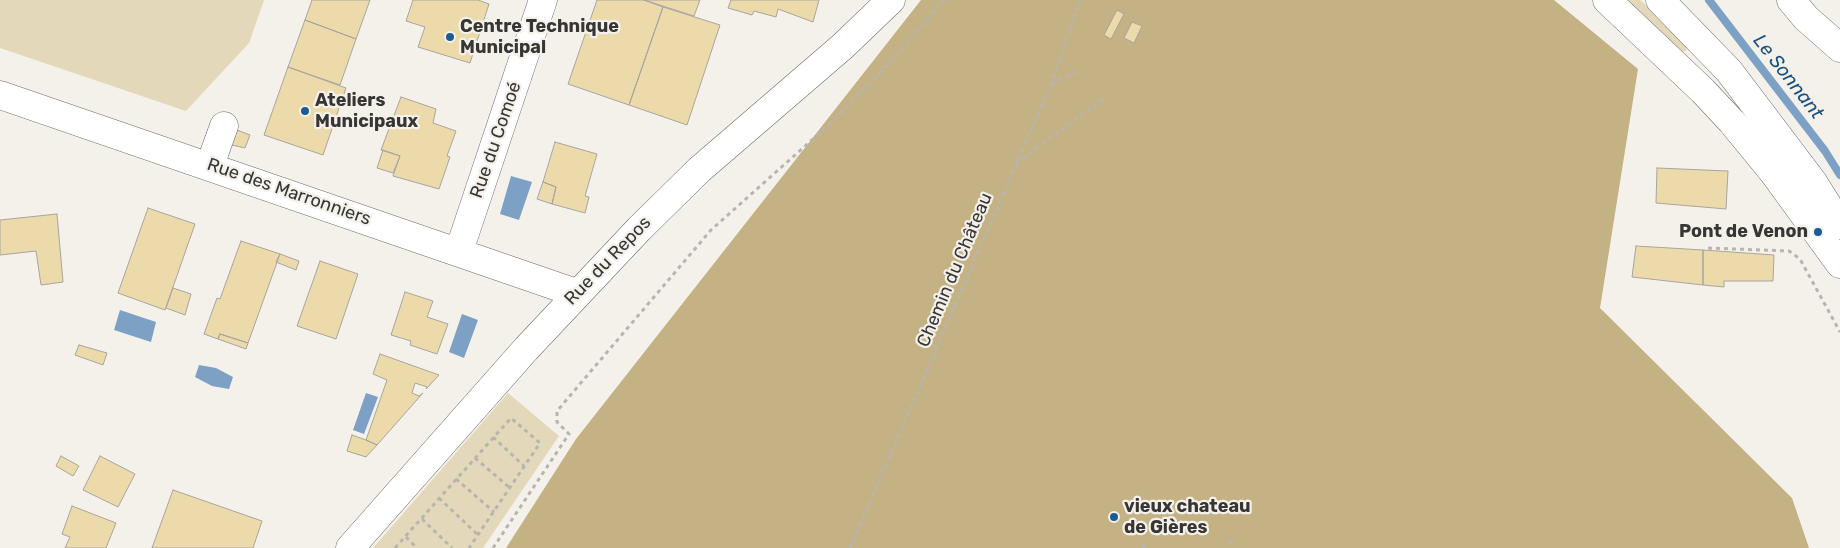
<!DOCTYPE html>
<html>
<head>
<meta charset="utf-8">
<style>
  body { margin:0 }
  canvas { display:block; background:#f4f1eb }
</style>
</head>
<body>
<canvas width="1840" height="548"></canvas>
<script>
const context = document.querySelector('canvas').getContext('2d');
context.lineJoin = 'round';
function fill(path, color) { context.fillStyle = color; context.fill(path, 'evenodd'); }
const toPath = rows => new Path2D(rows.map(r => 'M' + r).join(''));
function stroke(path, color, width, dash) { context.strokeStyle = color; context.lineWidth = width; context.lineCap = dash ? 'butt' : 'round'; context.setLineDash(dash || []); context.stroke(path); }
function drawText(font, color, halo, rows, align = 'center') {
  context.font = font + ' Rubik,sans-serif'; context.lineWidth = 4.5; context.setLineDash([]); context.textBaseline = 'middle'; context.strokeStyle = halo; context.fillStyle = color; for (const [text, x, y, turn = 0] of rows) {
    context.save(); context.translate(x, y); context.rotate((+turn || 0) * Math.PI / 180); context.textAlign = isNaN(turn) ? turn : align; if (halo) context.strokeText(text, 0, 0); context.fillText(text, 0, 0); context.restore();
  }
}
fill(toPath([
  [0,0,264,0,249,43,186,111,0,48],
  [1628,0,1640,0,1682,39,1687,50,1679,54],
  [508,393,559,436,483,548,373,548]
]), '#e3d8b9');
fill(toPath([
  [921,0,1554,0,1638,69,1600,308,1792,498,1809,548,506,548,576,439]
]), '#c4b284');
fill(toPath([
  [511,176,532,182,519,220,500,214],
  [120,310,156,322,151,342,114,330],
  [462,314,478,320,464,358,449,352],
  [199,365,216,368,233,377,229,389,212,386,195,377],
  [366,393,378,397,364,434,353,430]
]), '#7ca1c4');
stroke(toPath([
  [1709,0,1825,151,1840,175]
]), '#7ca1c4', 8);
const building = toPath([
  [312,0,370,0,356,39,305,20,312,0],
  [413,0,478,0,489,4,470,63,418,47,425,27,406,21,413,0],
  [597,0,644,0,663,7,629,105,568,84,597,0],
  [644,0,700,0,694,16,644,0],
  [731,0,819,0,813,22,778,9,776,17,754,11,752,15,728,8,731,0],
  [663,7,720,25,687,125,629,105,663,7],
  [1117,10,1124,14,1111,39,1104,35,1117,10],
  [305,20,356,39,340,85,288,67,305,20],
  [1132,22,1142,26,1134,43,1124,38,1132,22],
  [288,67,346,88,323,155,264,135,288,67],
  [401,97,436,109,433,123,456,131,447,156,450,157,439,189,393,176,400,156,381,150,401,97],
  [237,130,250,135,245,148,232,145,237,130],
  [555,142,597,154,585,196,589,197,585,213,552,204,556,187,543,182,555,142],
  [383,150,400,156,393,173,377,168,383,150],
  [1657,168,1728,171,1726,209,1656,203,1657,168],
  [543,182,556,187,552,204,537,199,543,182],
  [148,208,195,224,165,310,118,293,148,208],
  [57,214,63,282,41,285,36,251,0,255,0,220,57,214],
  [241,241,280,254,248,343,220,334,218,339,204,334,217,298,220,299,241,241],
  [1636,246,1703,250,1703,285,1632,277,1636,246],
  [1703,250,1774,255,1773,281,1724,281,1724,287,1703,285,1703,250],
  [280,254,299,261,296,270,276,262,280,254],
  [320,261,358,274,336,339,297,326,320,261],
  [173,288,191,294,185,315,166,308,173,288],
  [405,292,433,301,427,317,448,324,437,354,410,345,411,341,391,335,405,292],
  [220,334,248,343,246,349,218,339,220,334],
  [79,345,107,353,103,365,75,355,79,345],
  [380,354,439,375,426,389,427,387,415,383,412,393,419,396,423,393,377,445,366,440,387,380,373,374,380,354],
  [352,435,366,440,377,445,366,457,347,451,352,435],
  [61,456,79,466,73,476,56,466,61,456],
  [100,456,135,474,118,507,83,490,100,456],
  [173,490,262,521,253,548,152,548,173,490],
  [72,506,116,523,106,548,65,548,70,537,62,534,72,506]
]);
fill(building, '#ecdaaa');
stroke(building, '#a7a59f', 1);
const minor = toPath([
  [1791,0,1806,18,1840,48],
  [0,95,576,293],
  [210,165,224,126],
  [459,251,543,0],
  [350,548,526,349,639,229,699,170,843,46,891,0]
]);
const major = toPath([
  [1607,0,1703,91,1732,122,1773,172,1840,264],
  [1660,0,1729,71,1813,182,1840,225]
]);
stroke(minor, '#6e6c67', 29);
stroke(major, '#6e6c67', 29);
stroke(toPath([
  [1051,84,1077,71],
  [1016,163,1106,97],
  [1708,248,1789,251,1800,259,1840,332],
  [493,437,524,466],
  [475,458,510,488],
  [456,479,494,512],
  [439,498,478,535],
  [422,519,452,548],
  [406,537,417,548],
  [1230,541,1234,548],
  [395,548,511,418,540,443,469,548],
  [493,548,569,434,557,422,557,411,711,230,832,122,881,72,944,0],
  [850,548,1051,84,1080,0],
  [1143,548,1145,541]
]), '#b7b5b0', 3, [4, 4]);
stroke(minor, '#fff', 28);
stroke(major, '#fff', 28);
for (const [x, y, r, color] of [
  [450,37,5,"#1a5d93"],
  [305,111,5,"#1a5d93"],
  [1818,232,5,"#1a5d93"],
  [1114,517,5,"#1a5d93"]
]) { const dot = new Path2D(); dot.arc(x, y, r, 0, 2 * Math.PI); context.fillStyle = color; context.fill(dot); stroke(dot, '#f4f1eb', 2); }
drawText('bold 18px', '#373634', '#f4f1eb', [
  ["Centre Technique",460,27],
  ["Municipal",460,48],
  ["Ateliers",315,101],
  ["Municipaux",315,122],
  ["Pont de Venon",1808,232,"right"],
  ["vieux chateau",1124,507],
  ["de Gières",1124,528]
], 'left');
drawText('18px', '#373634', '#f4f1eb', [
  ["Rue du Comoé",496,140,-71],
  ["Rue des Marronniers",289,192,19],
  ["Rue du Repos",608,261,-46],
  ["Chemin du Château",955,270,-67]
]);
drawText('italic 19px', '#18517f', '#f4f1eb', [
  ["Le Sonnant",1788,77,52]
]);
</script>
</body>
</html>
